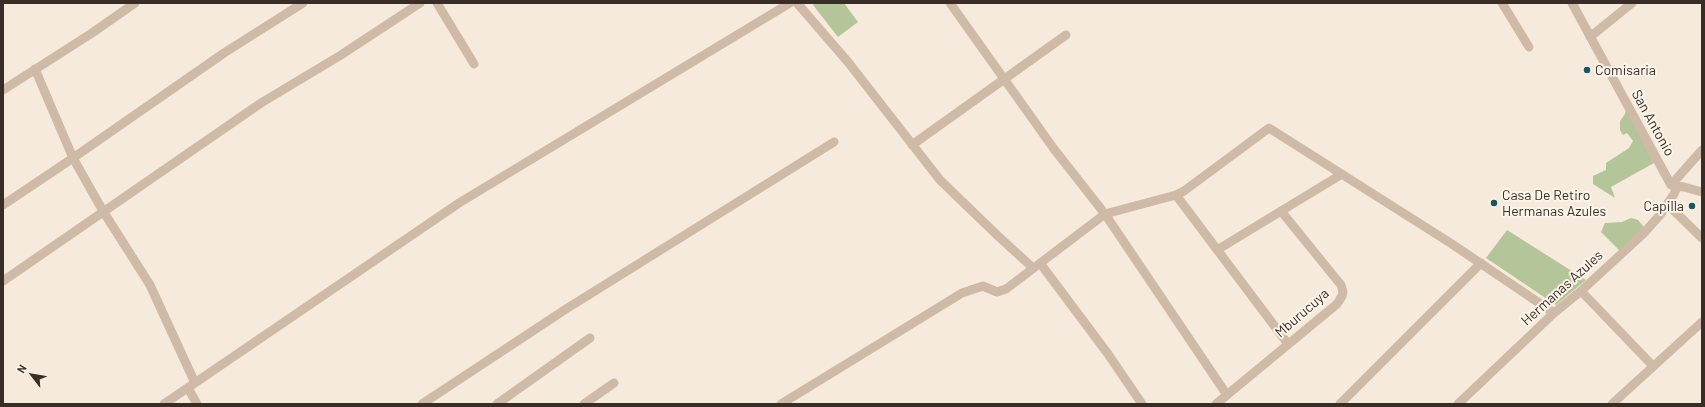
<!DOCTYPE html>
<html>
<head>
<meta charset="utf-8">
<style>
  body { margin:0 }
  #map { position:relative; width:1705px; height:407px; overflow:hidden; background:#f5eadb; font-family:Barlow,sans-serif }
  canvas { display:block }
  .frame { position:absolute; inset:0; border:4px solid #392e27; pointer-events:none }
  .north { position:absolute; left:12px; top:355px; width:40px; height:40px; -webkit-text-stroke:3px #fcf4e8; paint-order:stroke; rotate:301deg; font-size:11px; font-weight:700; line-height:16px; text-align:center; color:#392e27 }
  .north::after { content:''; display:block; margin:auto; width:14px; height:18px; background:#392e27; clip-path:polygon(50% 0,100% 100%,50% 72%,0 100%) }
</style>
</head>
<body>
<div id="map">
<canvas width="1705" height="407"></canvas>
<div class="frame"></div>
<div class="north">N</div>
</div>
<script>
const context = document.querySelector('canvas').getContext('2d');
context.lineJoin = 'round';
function fill(path, color) { context.fillStyle = color; context.fill(path, 'evenodd'); }
const toPath = rows => new Path2D(rows.map(r => 'M' + r).join(''));
function stroke(path, color, width, dash) { context.strokeStyle = color; context.lineWidth = width; context.lineCap = dash ? 'butt' : 'round'; context.setLineDash(dash || []); context.stroke(path); }
function drawText(font, color, halo, rows, align = 'center') {
  context.font = font + ' Barlow,sans-serif'; context.lineWidth = 4; context.setLineDash([]); context.textBaseline = 'middle'; context.strokeStyle = halo; context.fillStyle = color; for (const [text, x, y, turn = 0] of rows) {
    context.save(); context.translate(x, y); context.rotate((+turn || 0) * Math.PI / 180); context.textAlign = isNaN(turn) ? turn : align; if (halo) context.strokeText(text, 0, 0); context.fillText(text, 0, 0); context.restore();
  }
}
fill(toPath([
  [815,3,844,3,858,22,838,37,813,5],
  [1626,109,1654,163,1611,187,1615,198,1593,184,1593,176,1606,170,1606,163,1629,148,1633,141,1627,133,1623,135,1620,130,1620,121,1625,114],
  [1631,218,1638,220,1644,227,1620,251,1601,232,1605,223,1622,222],
  [1507,230,1586,280,1556,305,1486,258]
]), '#b4c699');
stroke(toPath([
  [437,3,474,64],
  [797,3,848,62,940,180,998,236,1033,268],
  [950,3,1054,149,1105,214,1227,395],
  [1502,3,1529,47],
  [1572,3,1671,185,1684,187,1702,192],
  [1590,37,1632,3],
  [35,69,73,158,103,211,150,285,195,383],
  [3,90,92,33,135,3],
  [912,145,1066,35],
  [1671,185,1702,150],
  [1176,195,1288,344],
  [1667,204,1702,238],
  [3,205,73,158,224,53,303,3],
  [1217,250,1342,174],
  [1040,263,1108,354,1142,404],
  [3,281,261,103,341,55,420,3],
  [1581,291,1653,366],
  [188,388,197,404],
  [164,404,459,203,790,3],
  [422,404,566,309,834,142],
  [497,404,590,338],
  [584,404,614,383],
  [781,404,962,293,983,286,997,292,1006,289,1105,214,1176,195,1184,191,1269,128,1452,244,1554,313],
  [1216,404,1337,304,1342,296,1343,292,1341,285,1281,211],
  [1340,404,1481,263],
  [1458,404,1554,313,1581,291,1643,234,1660,215,1674,194,1677,187],
  [1612,404,1702,322]
]), '#cebaa6', 9);
for (const [x, y, r, color] of [
  [1587,70,4,"#185760"],
  [1494,203,4,"#185760"],
  [1692,206,4,"#185760"]
]) { const dot = new Path2D(); dot.arc(x, y, r, 0, 2 * Math.PI); context.fillStyle = color; context.fill(dot); stroke(dot, '#fcf4e8', 1.5); }
drawText('14px', '#392e27', '#fcf4e8', [
  ["Comisaria",1595,70],
  ["Casa De Retiro",1502,195],
  ["Hermanas Azules",1502,211],
  ["Capilla",1684,206,"right"]
], 'left');
drawText('14px', '#392e27', '#fcf4e8', [
  ["San Antonio",1653,123,61],
  ["Hermanas Azules",1562,288,-42],
  ["Mburucuya",1302,313,-41]
]);
</script>
</body>
</html>
